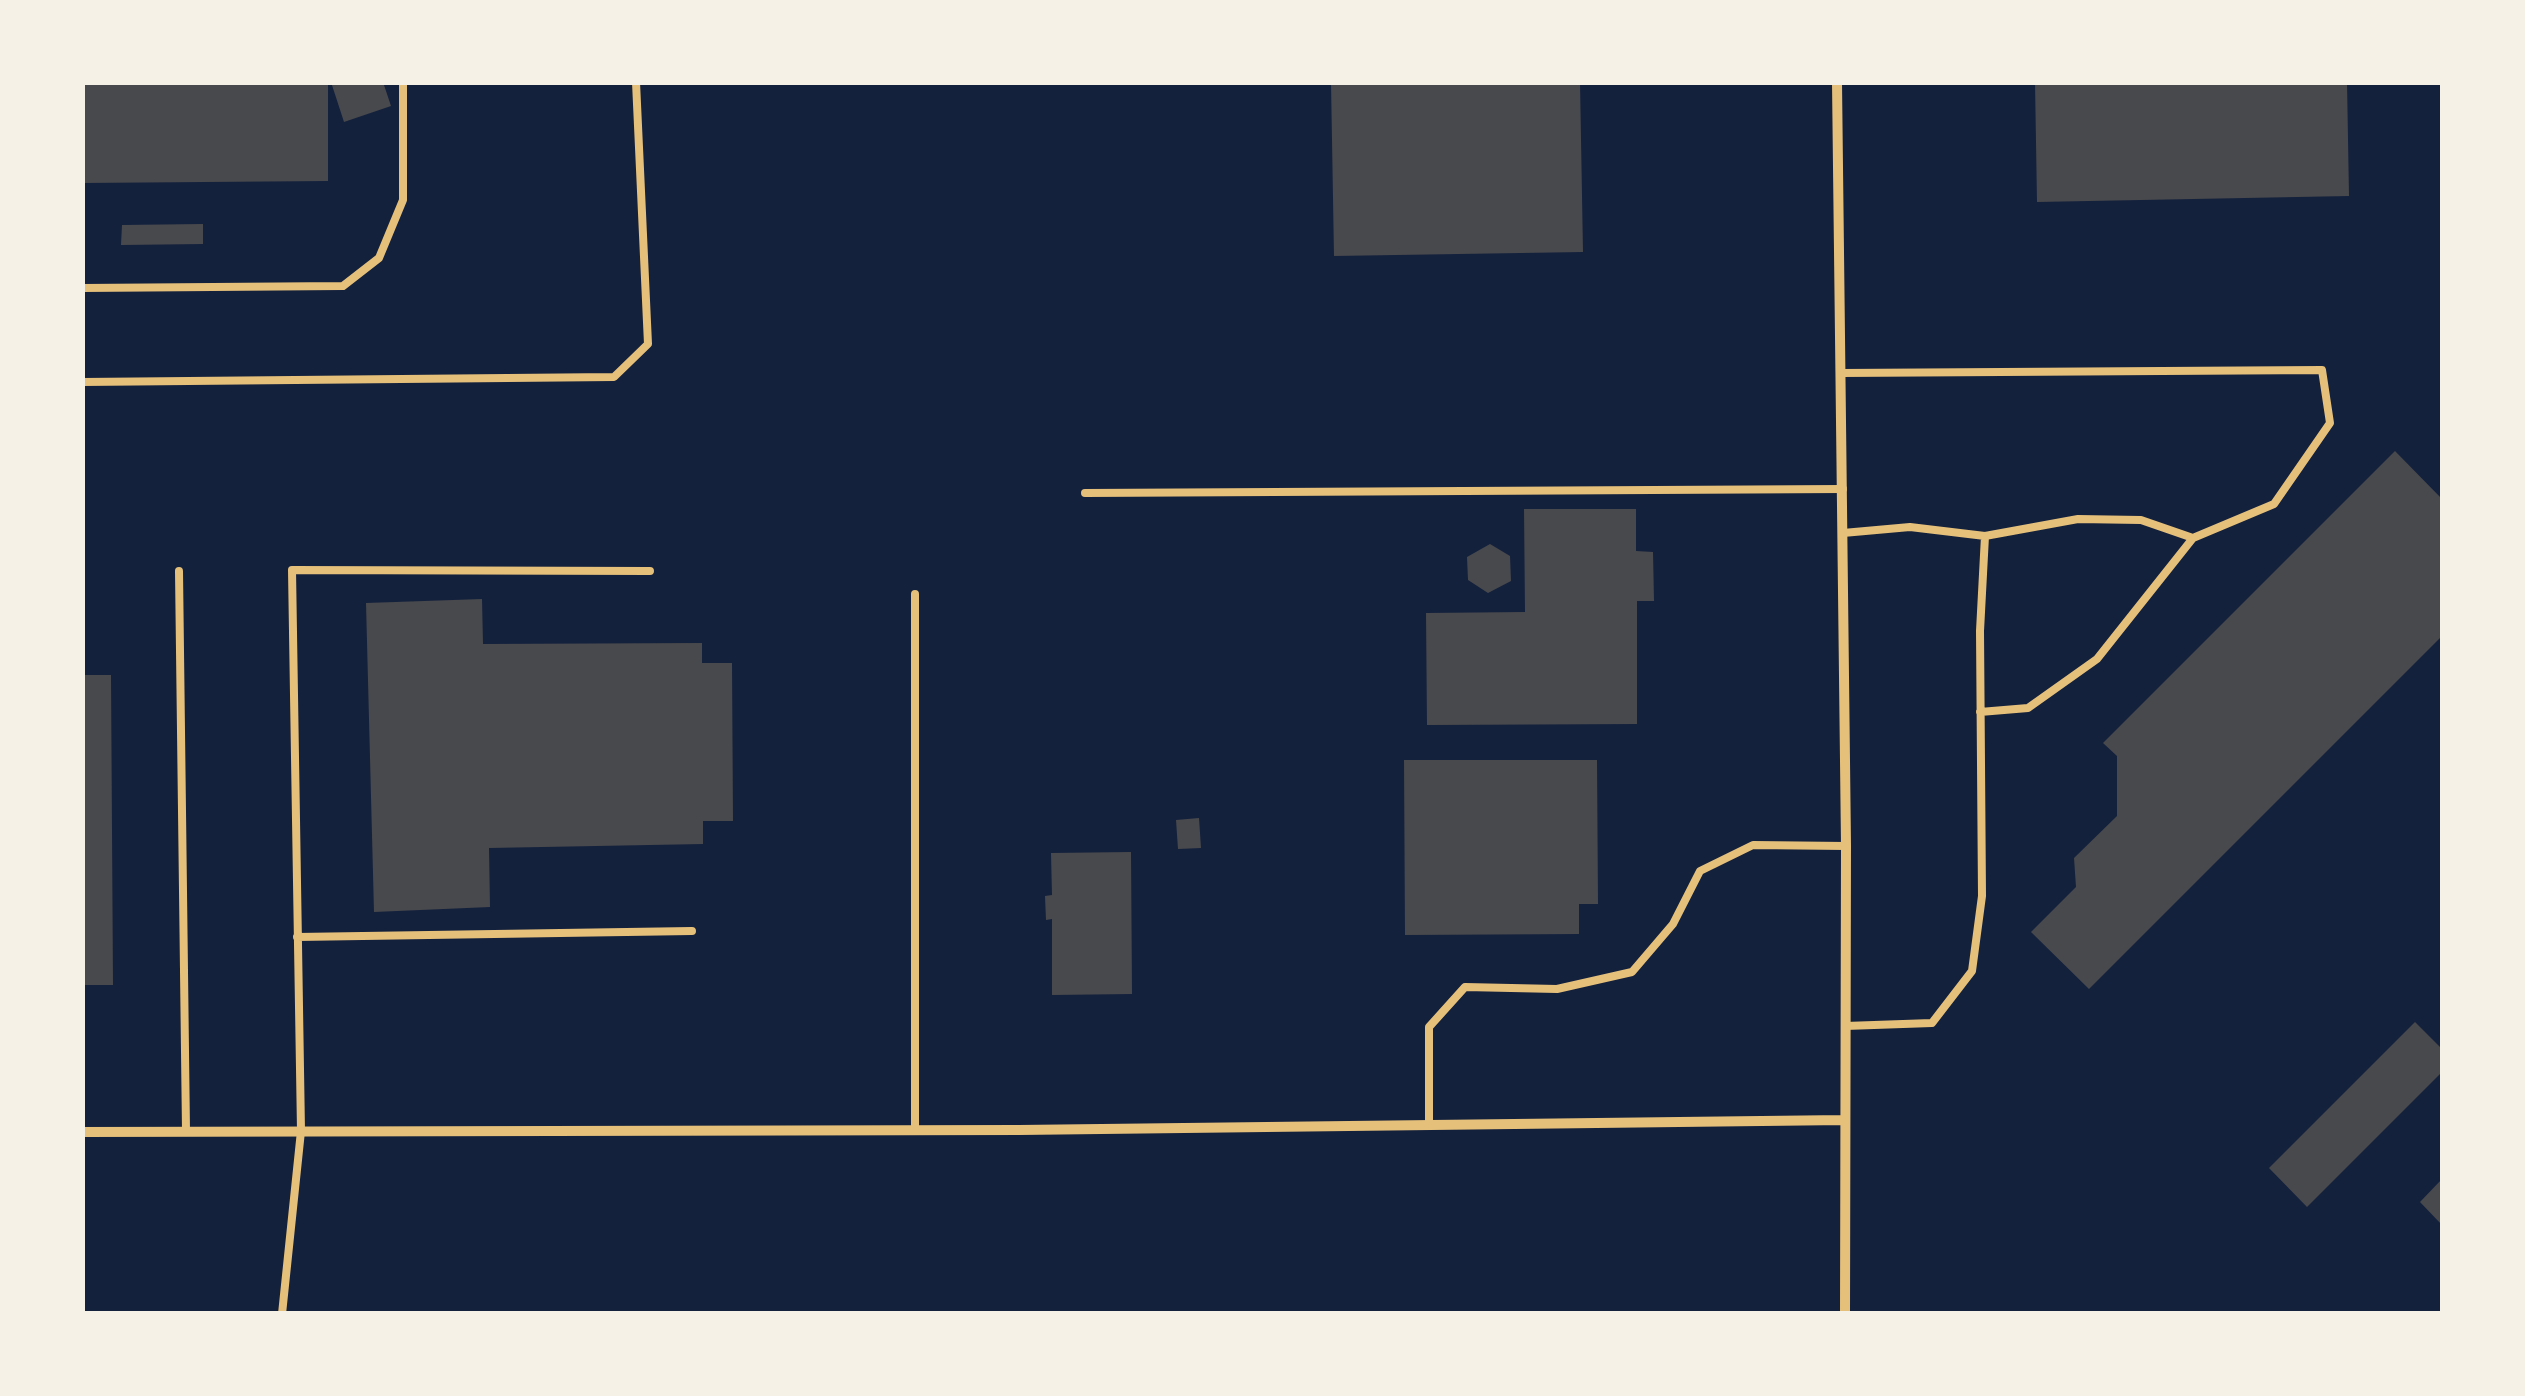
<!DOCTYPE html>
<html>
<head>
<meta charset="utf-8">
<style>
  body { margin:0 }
  #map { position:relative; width:2525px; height:1396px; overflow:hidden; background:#14213d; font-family:"IBM Plex Sans",sans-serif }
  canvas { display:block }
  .frame { position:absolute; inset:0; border:85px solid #f6f1e7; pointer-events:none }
</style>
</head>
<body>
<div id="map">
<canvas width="2525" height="1396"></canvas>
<div class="frame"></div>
</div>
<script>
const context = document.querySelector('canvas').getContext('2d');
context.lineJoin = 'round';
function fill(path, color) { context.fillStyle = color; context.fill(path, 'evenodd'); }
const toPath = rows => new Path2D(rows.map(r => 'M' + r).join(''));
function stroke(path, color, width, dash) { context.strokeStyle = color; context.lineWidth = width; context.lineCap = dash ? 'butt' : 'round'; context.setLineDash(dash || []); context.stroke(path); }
fill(toPath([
  [82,82,328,82,328,181,82,183],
  [331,82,383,82,391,106,344,122],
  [1331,82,1580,82,1583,252,1334,256],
  [2035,82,2347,82,2349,196,2037,202],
  [203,224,203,244,121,245,122,225],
  [2395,451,2442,499,2442,636,2089,989,2031,932,2076,887,2074,858,2117,816,2117,756,2103,743],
  [1524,509,1636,509,1636,551,1653,552,1654,601,1637,601,1637,724,1427,725,1426,613,1525,612],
  [1490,544,1510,556,1511,581,1488,593,1468,580,1467,557],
  [482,599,483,644,702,643,702,663,732,663,733,821,703,821,703,844,489,848,490,907,374,912,366,603],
  [82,675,111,675,113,985,82,985],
  [1404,760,1597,760,1598,904,1579,904,1579,934,1405,935],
  [1199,818,1201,848,1178,849,1176,820],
  [1131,852,1132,994,1052,995,1052,919,1046,920,1045,896,1052,895,1051,853],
  [2415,1022,2442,1049,2442,1072,2307,1207,2269,1168],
  [2442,1179,2442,1225,2420,1202]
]), '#48494c');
stroke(toPath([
  [82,288,343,286,379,258,403,200,403,82],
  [1841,373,2322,370,2330,423,2274,504,2193,538,2097,659,2028,708,1980,712],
  [82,382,614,377,648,344,636,82],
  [1085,493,1843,489],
  [1843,533,1910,527,1985,536,1980,631,1982,896,1972,971,1932,1023,1845,1026],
  [1985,536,2078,519,2141,520,2193,538],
  [179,571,186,1131],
  [297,937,692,931],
  [1429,1125,1429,1027,1465,987,1557,989,1632,972,1673,924,1700,871,1753,845,1846,846],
  [915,1131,915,594],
  [282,1314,301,1131,292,570,650,571]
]), '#e5c07b', 8);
stroke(toPath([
  [1837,82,1846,846,1845,1314],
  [82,1132,1019,1130,1844,1120]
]), '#e5c07b', 10);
</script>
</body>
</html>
